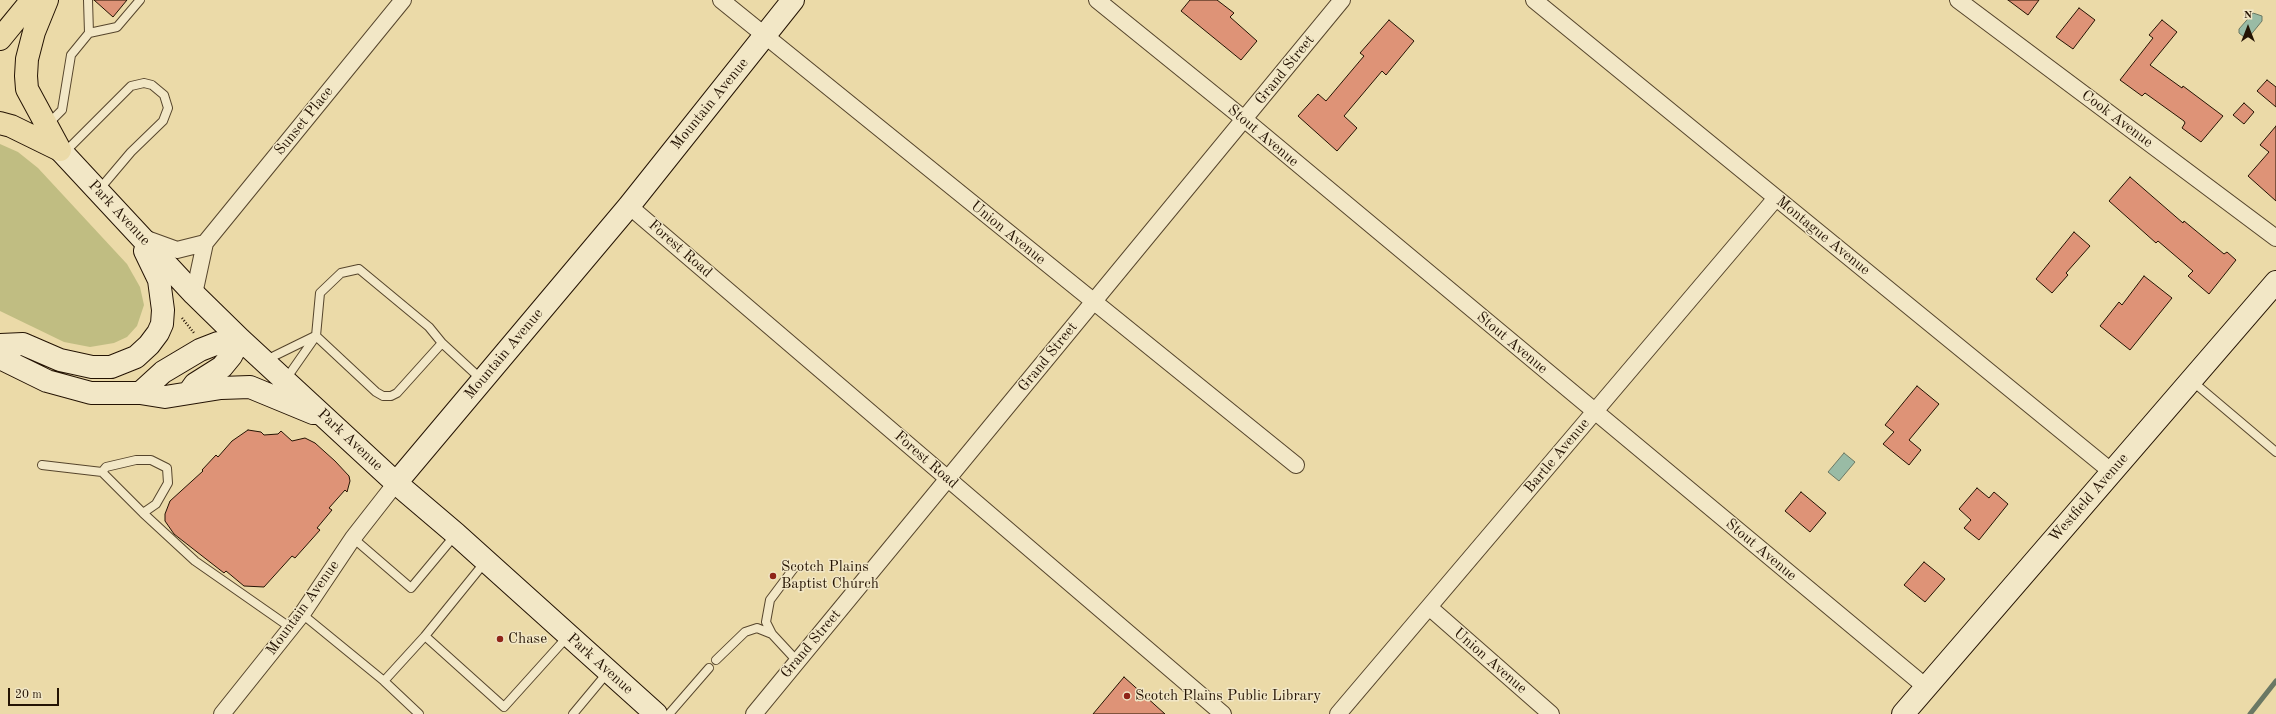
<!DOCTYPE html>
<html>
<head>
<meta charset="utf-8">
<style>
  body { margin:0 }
  #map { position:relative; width:2276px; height:714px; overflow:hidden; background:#ebdaa8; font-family:"Old Standard TT",serif }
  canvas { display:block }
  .north { position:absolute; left:2228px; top:8px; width:40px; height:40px; -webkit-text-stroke:3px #f2e7c6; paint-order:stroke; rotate:0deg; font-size:11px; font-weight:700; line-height:16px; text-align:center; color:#241303 }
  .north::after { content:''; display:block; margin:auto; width:14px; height:18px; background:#241303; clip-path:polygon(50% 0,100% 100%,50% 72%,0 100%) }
  .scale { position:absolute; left:8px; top:688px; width:51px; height:18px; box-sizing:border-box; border:2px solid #241303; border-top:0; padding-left:5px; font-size:12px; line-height:14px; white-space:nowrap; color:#241303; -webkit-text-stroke:3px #f2e7c6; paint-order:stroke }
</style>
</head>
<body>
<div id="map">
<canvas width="2276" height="714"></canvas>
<div class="north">N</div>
<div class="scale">20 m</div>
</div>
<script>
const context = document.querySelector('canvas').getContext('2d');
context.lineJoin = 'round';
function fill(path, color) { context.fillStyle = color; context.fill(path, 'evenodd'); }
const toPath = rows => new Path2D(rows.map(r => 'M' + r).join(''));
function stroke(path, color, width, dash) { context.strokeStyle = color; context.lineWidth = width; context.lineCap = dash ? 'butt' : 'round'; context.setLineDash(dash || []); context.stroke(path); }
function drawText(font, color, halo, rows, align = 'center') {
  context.font = font + ' "Old Standard TT",serif'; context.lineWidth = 3; context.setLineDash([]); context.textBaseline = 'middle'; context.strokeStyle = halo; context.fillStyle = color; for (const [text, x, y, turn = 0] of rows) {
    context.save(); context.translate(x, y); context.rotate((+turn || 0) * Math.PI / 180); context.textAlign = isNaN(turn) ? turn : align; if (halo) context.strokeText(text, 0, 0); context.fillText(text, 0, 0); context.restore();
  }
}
fill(toPath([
  [0,144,18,152,38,168,127,264,140,287,144,305,137,326,127,337,114,343,90,347,64,342,0,311]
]), '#c0bd82');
const water = toPath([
  [2253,13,2262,16,2262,21,2249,37,2244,37,2239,33,2239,29,2253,13],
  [1844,453,1855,462,1839,481,1828,472,1844,453]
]);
fill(water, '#99bba5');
stroke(water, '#6a7864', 1);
stroke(toPath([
  [2250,714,2276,681]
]), '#6a7864', 5);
const building = toPath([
  [94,0,127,0,113,17,94,0],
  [1190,0,1217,0,1234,13,1230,17,1257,41,1241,60,1181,11,1190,0],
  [2008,0,2039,0,2028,15,2008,0],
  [2079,8,2095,20,2073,49,2056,37,2079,8],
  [1389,20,1414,41,1386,75,1382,71,1344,116,1357,128,1337,151,1298,116,1318,94,1326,101,1364,56,1360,53,1389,20],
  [2162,20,2177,32,2150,65,2182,88,2183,86,2223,116,2201,142,2182,128,2185,123,2184,121,2145,93,2142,96,2120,80,2153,38,2149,35,2162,20],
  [2267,80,2276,87,2276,107,2257,91,2267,80],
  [2244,103,2254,112,2244,124,2233,115,2244,103],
  [2276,126,2276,201,2248,176,2269,152,2260,145,2276,126],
  [2130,177,2183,223,2184,221,2224,254,2227,252,2236,260,2209,294,2188,276,2193,271,2158,241,2156,243,2109,201,2130,177],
  [2074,232,2090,246,2066,273,2068,275,2052,293,2036,279,2074,232],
  [2144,276,2172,298,2130,350,2100,326,2119,302,2122,305,2144,276],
  [1917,386,1939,404,1909,440,1921,450,1909,465,1883,444,1894,432,1885,425,1917,386],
  [248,430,261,432,264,435,278,434,281,431,292,441,305,438,315,443,335,461,349,476,350,481,347,492,345,490,329,508,332,510,317,528,320,530,295,558,292,556,264,587,244,586,226,571,224,573,174,534,165,521,165,514,170,501,203,471,202,470,216,455,218,457,232,441,248,430],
  [1977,488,1989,498,1994,492,2008,504,1979,540,1964,528,1971,520,1959,509,1977,488],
  [1801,492,1826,513,1810,532,1785,511,1801,492],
  [1924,562,1945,579,1925,602,1904,585,1924,562],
  [1124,677,1165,714,1093,714,1124,677]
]);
fill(building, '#de9377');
stroke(building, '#241303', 1);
const lane = toPath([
  [88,0,89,33],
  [48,124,62,110,71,55,89,33,117,27,140,0],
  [64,153,131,86,144,83,152,85,164,95,168,108,163,121,131,152,98,191],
  [316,336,376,392,383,396,391,396,397,393,442,343,481,379],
  [266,360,315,336],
  [286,379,316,336,320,293,341,273,359,269,429,327,442,343],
  [2192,381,2276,452],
  [42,465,102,472],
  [143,513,102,472,106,467,136,460,151,460,167,468,168,483,156,504,143,513,195,561,291,628],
  [353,538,411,588,456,534],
  [794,568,770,600,766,622,772,634,797,661],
  [302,614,384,681,425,636,504,707,568,636],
  [425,636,485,562],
  [716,660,745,632,757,628,772,634],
  [384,681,419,714],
  [573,714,608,672],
  [669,714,709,668]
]);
const street = toPath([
  [721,0,1296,465],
  [1097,0,1244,119,1926,687],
  [1534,0,2112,472],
  [1958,0,2276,238],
  [629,206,1223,714],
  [144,238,177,250,205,243],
  [194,294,205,243,403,0],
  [1429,607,1551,714],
  [222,714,302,614,353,538,396,483],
  [754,714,1342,0],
  [1338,714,1776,198]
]);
const secondary = toPath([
  [60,150,194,294,240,339,396,483,456,534,656,714],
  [0,345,23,344,60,360,92,367,111,367,136,357,149,345,158,333,162,324,163,310,159,280,145,251],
  [0,358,47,381,91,393,140,393,165,397,221,388,250,387,313,413],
  [190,391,195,384,222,367,231,356,240,339],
  [140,393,163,372,200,350,218,343,240,339],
  [396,483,629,206,793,0],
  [1903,714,2276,282]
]);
const highway = toPath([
  [47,0,34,32,27,59,26,76,27,89,60,150],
  [0,39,32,0],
  [0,123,11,126,60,150]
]);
stroke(lane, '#56452c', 10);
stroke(street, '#56452c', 18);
stroke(secondary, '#241303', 24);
stroke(highway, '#241303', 24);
stroke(toPath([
  [182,318,194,333]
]), '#241303', 2.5, [1, 2]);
stroke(lane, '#f2e7c6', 8);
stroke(street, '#f2e7c6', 16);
stroke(secondary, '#f2e7c6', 22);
stroke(highway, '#ebdaa8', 22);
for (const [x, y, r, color] of [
  [773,576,4,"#8f2418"],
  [500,639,4,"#8f2418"],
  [1127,696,4,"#8f2418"]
]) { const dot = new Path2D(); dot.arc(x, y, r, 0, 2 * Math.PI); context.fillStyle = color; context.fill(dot); stroke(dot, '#f2e7c6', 1.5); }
drawText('15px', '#241303', '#f2e7c6', [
  ["Grand Street",1285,70,-51],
  ["Mountain Avenue",710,104,-51],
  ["Cook Avenue",2117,119,37],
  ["Sunset Place",304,121,-51],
  ["Stout Avenue",1263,136,40],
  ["Park Avenue",119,213,47],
  ["Union Avenue",1008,233,39],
  ["Montague Avenue",1823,236,39],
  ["Forest Road",680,249,41],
  ["Stout Avenue",1512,343,40],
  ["Mountain Avenue",504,354,-50],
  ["Grand Street",1048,357,-51],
  ["Park Avenue",350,440,43],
  ["Bartle Avenue",1557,456,-50],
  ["Forest Road",926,460,41],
  ["Westfield Avenue",2089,498,-49],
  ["Stout Avenue",1761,550,40],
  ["Mountain Avenue",303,608,-54],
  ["Grand Street",811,644,-50],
  ["Union Avenue",1490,661,41],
  ["Park Avenue",600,664,42]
]);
drawText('15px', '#241303', '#f2e7c6', [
  ["Scotch Plains",781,567],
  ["Baptist Church",781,584],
  ["Chase",508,639],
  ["Scotch Plains Public Library",1135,696]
], 'left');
</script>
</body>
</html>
